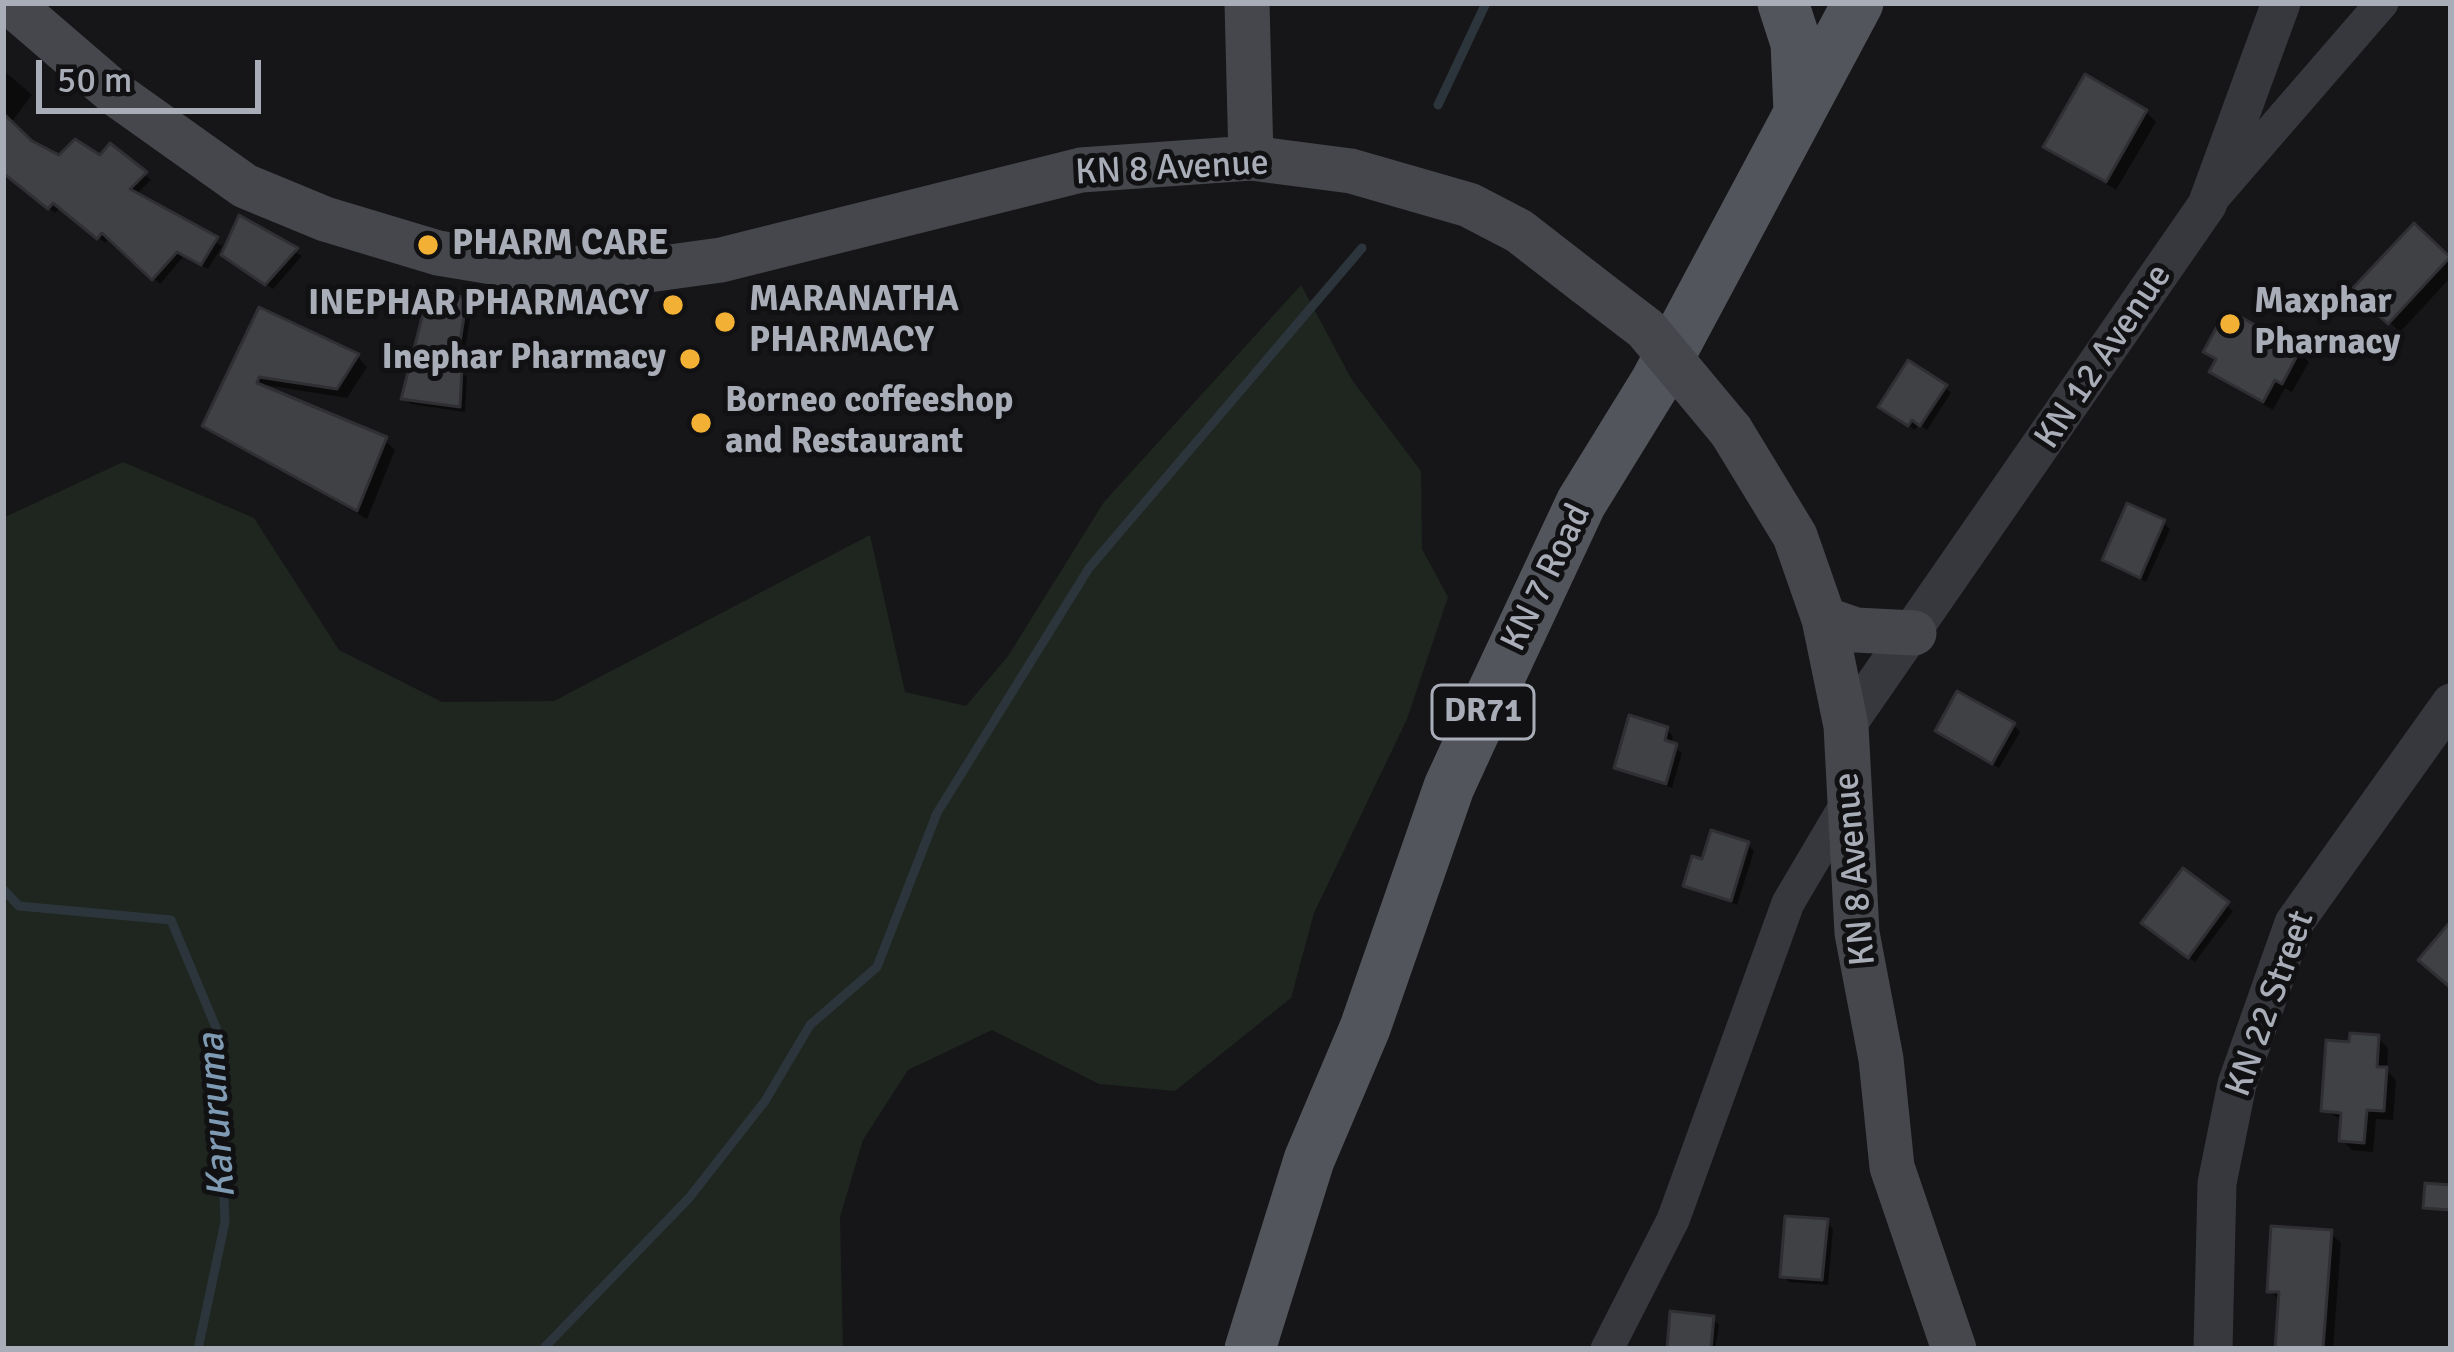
<!DOCTYPE html>
<html>
<head>
<meta charset="utf-8">
<style>
  body { margin:0 }
  #map { position:relative; width:2454px; height:1352px; overflow:hidden; background:#161618; font-family:Signika,sans-serif }
  canvas { display:block }
  .frame { position:absolute; inset:0; border:6px solid #a8adb8; pointer-events:none }
  .scale { position:absolute; left:36px; top:60px; width:225px; height:54px; box-sizing:border-box; border:6px solid #a8adb8; border-top:0; padding-left:15px; font-size:36px; line-height:42px; white-space:nowrap; color:#a8adb8; -webkit-text-stroke:9px #111113; paint-order:stroke }
</style>
</head>
<body>
<div id="map">
<canvas width="2454" height="1352"></canvas>
<div class="frame"></div>
<div class="scale">50 m</div>
</div>
<script>
const context = document.querySelector('canvas').getContext('2d');
context.lineJoin = 'round';
function fill(path, color) { context.fillStyle = color; context.fill(path, 'evenodd'); }
const toPath = rows => new Path2D(rows.map(r => 'M' + r).join(''));
function stroke(path, color, width, dash) { context.strokeStyle = color; context.lineWidth = width; context.lineCap = dash ? 'butt' : 'round'; context.setLineDash(dash || []); context.stroke(path); }
function drawText(font, color, halo, rows, align = 'center') {
  context.font = font + ' Signika,sans-serif'; context.lineWidth = 10; context.setLineDash([]); context.textBaseline = 'middle'; context.strokeStyle = halo; context.fillStyle = color; for (const [text, x, y, turn = 0] of rows) {
    context.save(); context.translate(x, y); context.rotate((+turn || 0) * Math.PI / 180); context.textAlign = isNaN(turn) ? turn : align; if (halo) context.strokeText(text, 0, 0); context.fillText(text, 0, 0); context.restore();
  }
}
fill(toPath([
  [1301,285,1352,380,1421,471,1422,549,1448,597,1407,719,1314,913,1291,998,1175,1091,1099,1084,992,1030,908,1070,863,1140,840,1217,843,1349,3,1349,3,518,123,462,254,518,339,650,442,702,554,701,870,535,905,692,966,706,1008,656,1104,502]
]), '#1e261f');
fill(toPath([
  [3,70,32,95,10,124,30,144,59,159,101,159,110,147,151,180,135,195,222,246,208,269,184,256,160,284,110,237,105,243,61,207,55,213,3,173],
  [2146,112,2156,122,2116,190,2047,146],
  [240,220,302,256,273,289,231,261],
  [2414,227,2451,262,2451,277,2400,332,2356,290],
  [465,300,472,307,461,372,467,377,465,412,411,404,405,398],
  [260,311,358,357,367,367,347,398,259,384,385,440,395,450,367,519,205,425],
  [2207,352,2298,352,2309,362,2292,392,2285,388,2273,410,2223,381,2213,371,2218,362],
  [1945,387,1951,393,1927,430,1919,424,1915,430,1888,412],
  [2164,523,2170,529,2146,582,2105,560],
  [2014,725,2020,732,1999,768,1938,731],
  [1667,730,1673,736,1671,745,1682,753,1672,788,1617,768],
  [1747,844,1754,851,1737,905,1686,885,1704,863],
  [2183,872,2233,911,2195,962,2151,929],
  [2378,1038,2388,1048,2387,1071,2396,1080,2393,1120,2376,1119,2373,1152,2352,1150,2342,1140,2344,1121,2324,1110,2352,1045],
  [1826,1222,1833,1229,1828,1285,1789,1282,1783,1276],
  [2330,1233,2341,1243,2333,1349,2284,1349,2280,1301,2270,1291],
  [1713,1319,1719,1325,1715,1349,1670,1349]
]), '#0007');
stroke(toPath([
  [1438,105,1486,3],
  [3,889,19,906,171,920,217,1030,225,1222,198,1349],
  [543,1349,689,1198,765,1101,810,1025,877,967,937,813,1089,568,1362,248]
]), '#2c353c', 9);
const building = toPath([
  [2085,74,2147,110,2106,182,2043,147,2085,74],
  [3,113,32,141,59,155,75,139,100,155,110,143,147,172,130,189,218,237,201,265,177,252,152,280,102,233,97,239,53,203,48,209,3,173,3,113],
  [239,215,298,248,265,285,221,255,239,215],
  [2414,223,2450,257,2388,324,2351,290,2414,223],
  [429,290,467,298,456,367,462,368,460,407,401,399,429,290],
  [259,307,359,354,337,389,259,377,257,383,387,437,357,511,202,426,259,307],
  [2239,316,2300,350,2282,384,2275,380,2263,402,2209,372,2216,359,2203,352,2218,325,2231,331,2239,316],
  [1908,360,1947,385,1920,426,1912,420,1908,426,1878,407,1908,360],
  [2127,503,2165,520,2140,578,2102,560,2127,503],
  [1957,691,2015,723,1992,764,1935,731,1957,691],
  [1629,715,1668,727,1665,740,1677,744,1666,784,1614,768,1629,715],
  [1711,830,1749,842,1731,901,1683,886,1692,856,1702,859,1711,830],
  [2183,868,2229,902,2188,958,2141,923,2183,868],
  [2451,921,2451,988,2418,960,2451,921],
  [2350,1033,2379,1035,2377,1067,2387,1067,2384,1111,2367,1110,2364,1143,2339,1141,2341,1113,2321,1111,2326,1040,2349,1042,2350,1033],
  [2425,1183,2451,1185,2451,1210,2423,1208,2425,1183],
  [1785,1216,1828,1219,1822,1280,1780,1277,1785,1216],
  [2271,1226,2332,1230,2323,1349,2275,1349,2279,1292,2267,1292,2271,1226],
  [1670,1311,1714,1316,1711,1349,1667,1349,1670,1311]
]);
fill(building, '#404145');
stroke(building, '#303034', 3);
stroke(toPath([
  [2214,197,2382,3],
  [1607,1349,1673,1220,1788,903,1847,803]
]), '#37383d', 33);
stroke(toPath([
  [1846,726,2207,205,2281,3],
  [2213,1349,2217,1183,2237,1084,2294,923,2451,703]
]), '#37383d', 39);
stroke(toPath([
  [10,3,117,95,245,186,325,219,438,253,517,266,641,271,721,260,1081,170,1251,158,1351,171,1469,205,1519,231,1586,283],
  [1247,3,1251,158],
  [1731,431,1795,536,1824,619,1846,726,1857,933,1881,1059,1892,1167,1954,1349],
  [1824,619,1856,630,1914,633]
]), '#45474d', 45);
stroke(toPath([
  [1783,3,1796,43,1799,112],
  [1250,1349,1309,1160,1365,1028,1449,787,1494,689,1581,503,1655,383,1858,3]
]), '#53555c', 51);
stroke(toPath([
  [1586,283,1646,329,1731,431]
]), '#45474d', 45);
for (const [x, y, r, color] of [
  [428,245,12,"#f2b134"],
  [673,305,12,"#f2b134"],
  [725,322,12,"#f2b134"],
  [2230,324,12,"#f2b134"],
  [690,359,12,"#f2b134"],
  [701,423,12,"#f2b134"]
]) { const dot = new Path2D(); dot.arc(x, y, r, 0, 2 * Math.PI); context.fillStyle = color; context.fill(dot); stroke(dot, '#111113', 4.5); }
for (const [x, y, w] of [
  [1483,712,102]
]) { const box = new Path2D(); box.roundRect(x - w / 2, y - 27, w, 54, 9); context.fillStyle = '#111113'; context.fill(box); stroke(box, '#a8adb8', 3); }
drawText('bold 33px', '#a8adb8', null, [
  ["DR71",1483,712]
]);
drawText('36px', '#a8adb8', '#111113', [
  ["KN 8 Avenue",1172,169,-3],
  ["KN 12 Avenue",2104,357,-56],
  ["KN 7 Road",1547,578,-64],
  ["KN 8 Avenue",1856,869,-95],
  ["KN 22 Street",2271,1004,-70]
]);
drawText('bold 36px', '#a8adb8', '#111113', [
  ["PHARM CARE",452,245],
  ["MARANATHA",749,301],
  ["PHARMACY",749,342],
  ["Maxphar",2254,303],
  ["Pharnacy",2254,344],
  ["INEPHAR PHARMACY",649,305,"right"],
  ["Inephar Pharmacy",666,359,"right"],
  ["Borneo coffeeshop",725,402],
  ["and Restaurant",725,443]
], 'left');
drawText('italic 39px', '#7f9bb3', '#111113', [
  ["Karuruma",218,1116,-94]
]);
</script>
</body>
</html>
